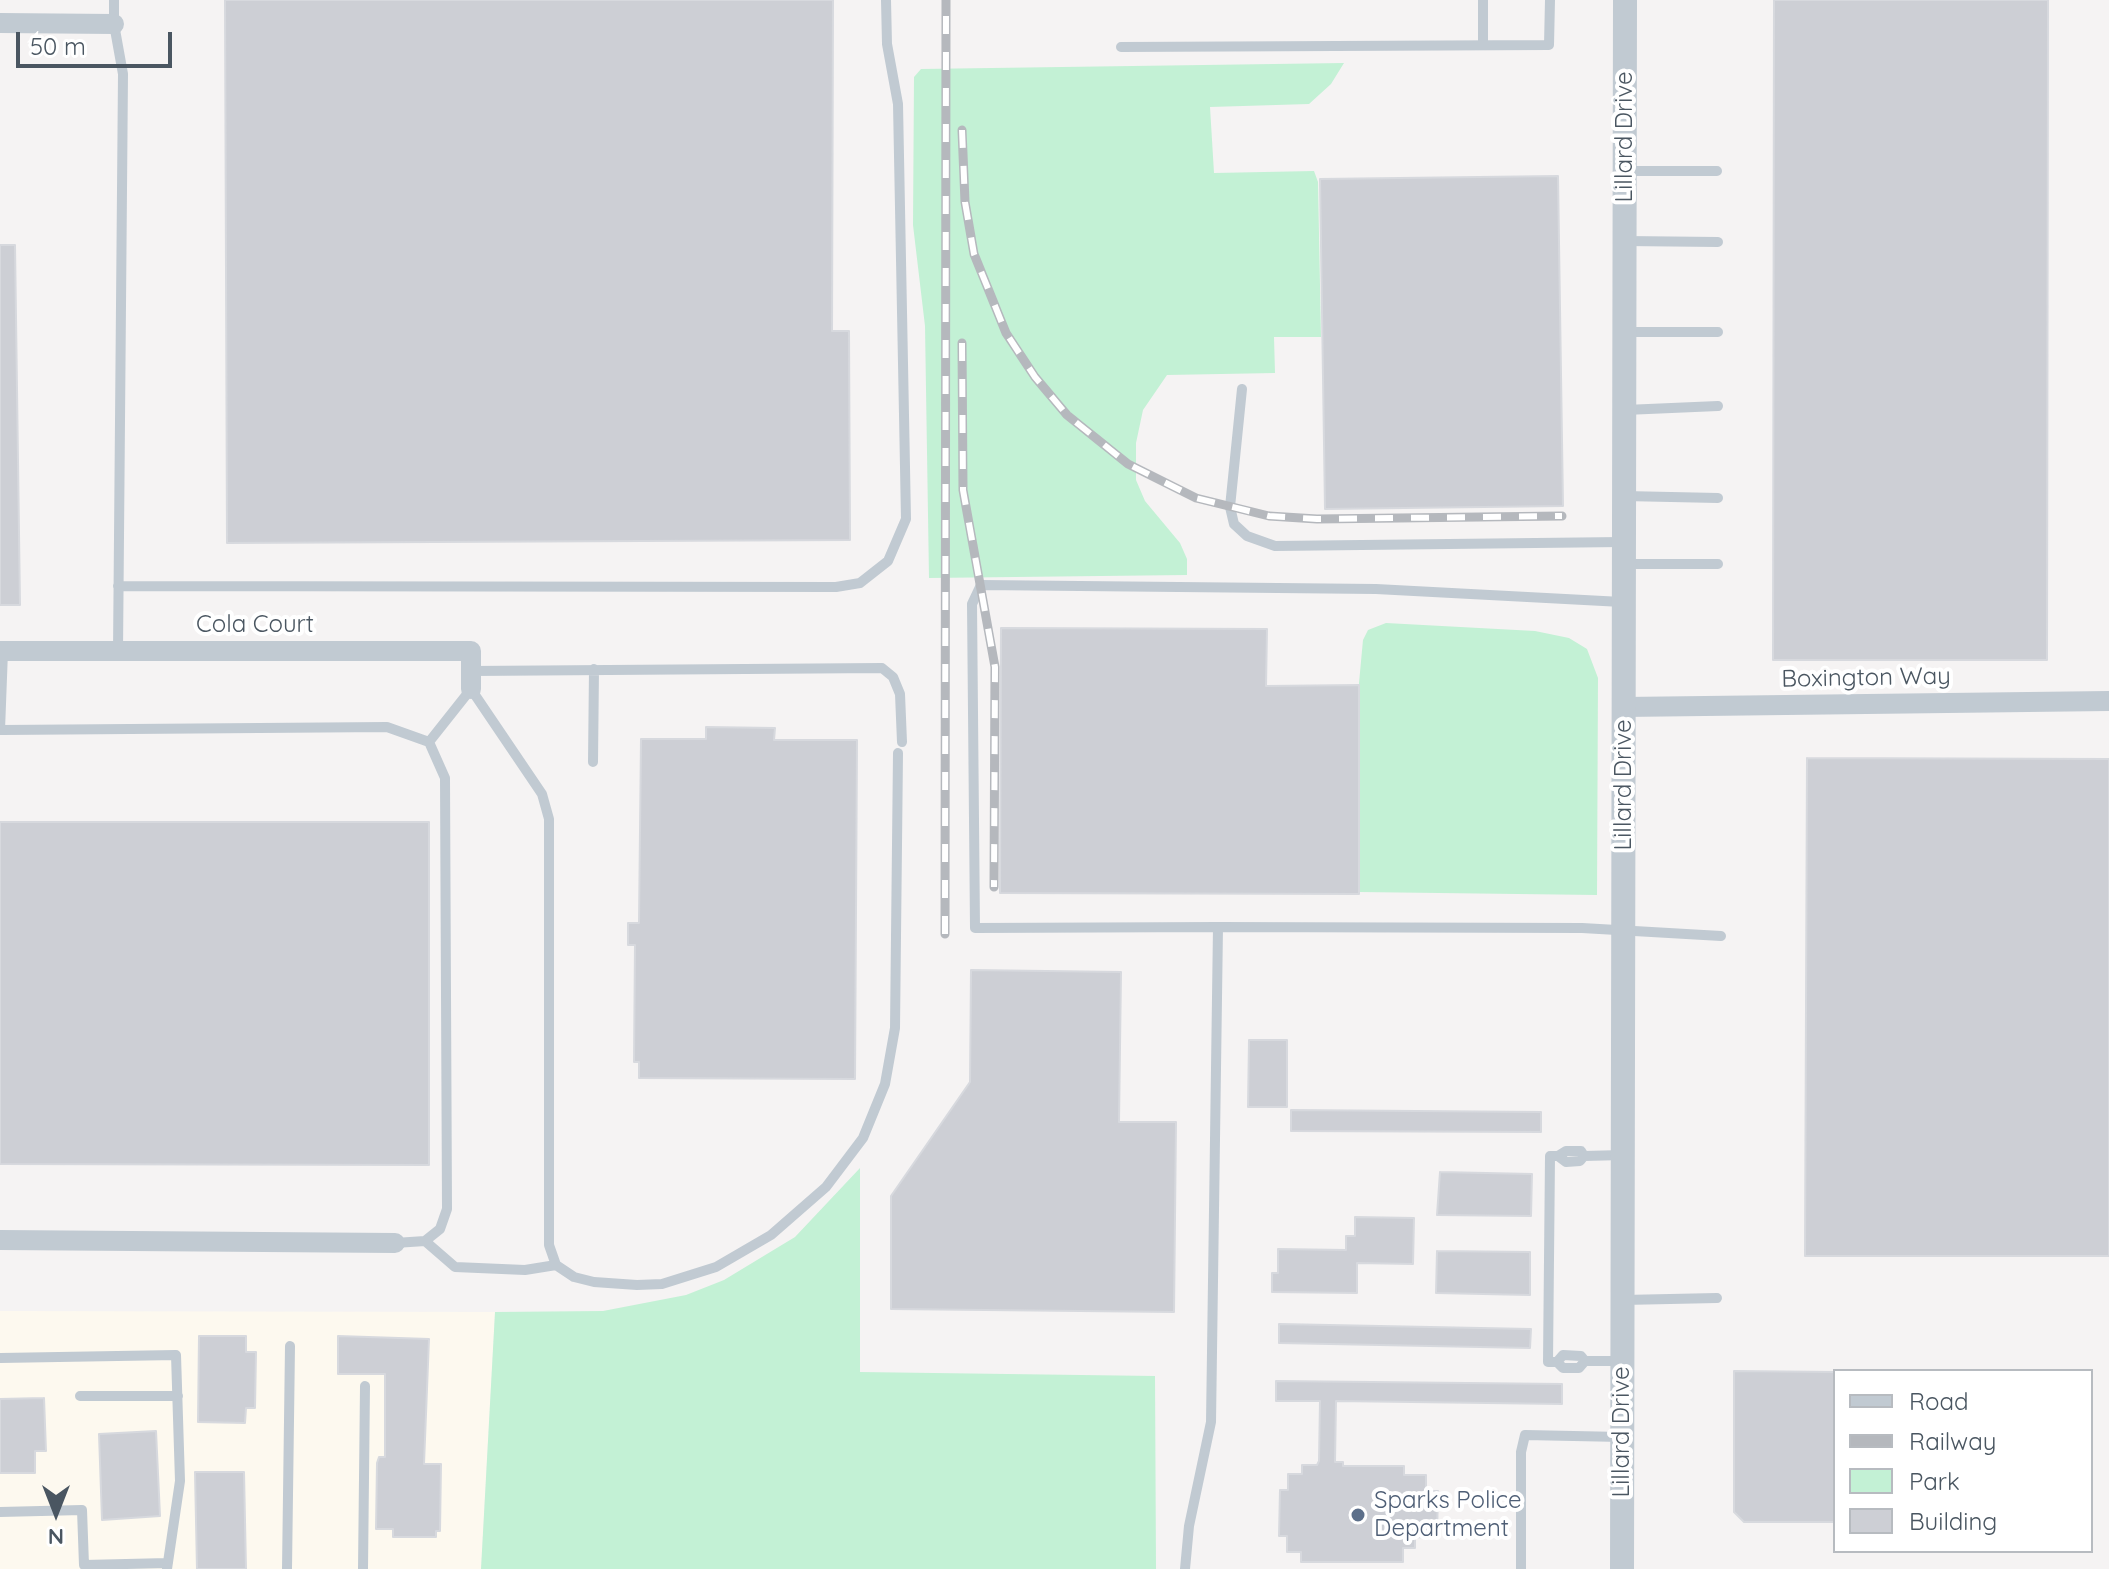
<!DOCTYPE html>
<html>
<head>
<meta charset="utf-8">
<style>
  body { margin:0 }
  #map { position:relative; width:2109px; height:1569px; overflow:hidden; background:#f5f3f3; font-family:Quicksand,sans-serif }
  canvas { display:block }
  .legend { position:absolute; left:1833px; top:1369px; width:260px; height:184px; box-sizing:border-box; background:#fff; border:2px solid #b7bbc0; margin:0; padding:10px 14px; list-style:none; font-size:24px; color:#4a5661 }
  .legend li { display:flex; align-items:center; gap:16px; height:40px }
  .legend b { width:40px; border:2px solid #b7bbc0 }
  .north { position:absolute; left:16px; top:1473px; width:80px; height:80px; -webkit-text-stroke:6px #fff; paint-order:stroke; rotate:180deg; font-size:22px; font-weight:700; line-height:32px; text-align:center; color:#4a5661 }
  .north::after { content:''; display:block; margin:auto; width:28px; height:36px; background:#4a5661; clip-path:polygon(50% 0,100% 100%,50% 72%,0 100%) }
  .scale { position:absolute; left:16px; top:32px; width:156px; height:36px; box-sizing:border-box; border:4px solid #4a5661; border-top:0; padding-left:10px; font-size:24px; line-height:28px; white-space:nowrap; color:#4a5661; -webkit-text-stroke:6px #fff; paint-order:stroke }
</style>
</head>
<body>
<div id="map">
<canvas width="2109" height="1569"></canvas>
<ul class="legend">
<li><b style="height:10px;background:#c1cad2"></b>Road</li>
<li><b style="height:10px;background:#b5b8bd"></b>Railway</li>
<li><b style="height:22px;background:#c3f1d5"></b>Park</li>
<li><b style="height:22px;background:#cdcfd5"></b>Building</li>
</ul>
<div class="north">N</div>
<div class="scale">50 m</div>
</div>
<script>
const context = document.querySelector('canvas').getContext('2d');
context.lineJoin = 'round';
function fill(path, color) { context.fillStyle = color; context.fill(path, 'evenodd'); }
const toPath = rows => new Path2D(rows.map(r => 'M' + r).join(''));
function stroke(path, color, width, dash) { context.strokeStyle = color; context.lineWidth = width; context.lineCap = dash ? 'butt' : 'round'; context.setLineDash(dash || []); context.stroke(path); }
function drawText(font, color, halo, rows, align = 'center') {
  context.font = font + ' Quicksand,sans-serif'; context.lineWidth = 8; context.setLineDash([]); context.textBaseline = 'middle'; context.strokeStyle = halo; context.fillStyle = color; for (const [text, x, y, turn = 0] of rows) {
    context.save(); context.translate(x, y); context.rotate((+turn || 0) * Math.PI / 180); context.textAlign = isNaN(turn) ? turn : align; if (halo) context.strokeText(text, 0, 0); context.fillText(text, 0, 0); context.restore();
  }
}
fill(toPath([
  [0,1311,495,1312,481,1569,0,1569]
]), '#fdf9ef');
fill(toPath([
  [1344,63,1331,84,1309,104,1210,107,1214,173,1314,171,1318,182,1321,337,1274,337,1275,373,1167,375,1143,410,1136,443,1136,480,1145,501,1180,543,1187,559,1187,575,929,578,925,326,913,225,914,77,921,69],
  [1386,623,1535,631,1569,638,1587,649,1598,678,1597,895,1359,892,1359,683,1363,640,1368,630],
  [860,1168,860,1372,1155,1376,1156,1569,481,1569,495,1312,603,1311,686,1295,724,1280,795,1237]
]), '#c3f1d5');
const building = toPath([
  [225,0,833,0,832,331,849,331,850,540,227,543,225,0],
  [1774,0,2048,0,2047,660,1773,660,1774,0],
  [1558,176,1563,506,1325,509,1320,179,1558,176],
  [0,245,15,245,20,605,0,605,0,245],
  [1001,628,1267,629,1266,686,1359,685,1359,894,1000,893,1001,628],
  [706,727,775,728,774,740,857,740,855,1079,639,1078,639,1062,634,1062,635,945,628,945,628,923,639,923,641,739,706,739,706,727],
  [1807,758,2109,759,2109,1256,1805,1256,1807,758],
  [0,822,429,822,429,1165,0,1164,0,822],
  [971,970,1121,972,1119,1122,1176,1122,1174,1312,891,1309,891,1196,970,1082,971,970],
  [1249,1040,1287,1040,1287,1107,1248,1107,1249,1040],
  [1291,1110,1541,1112,1541,1132,1291,1131,1291,1110],
  [1440,1172,1532,1174,1531,1216,1437,1215,1440,1172],
  [1355,1217,1414,1218,1413,1264,1357,1263,1357,1293,1272,1292,1272,1273,1278,1273,1278,1249,1346,1250,1346,1236,1355,1236,1355,1217],
  [1437,1251,1530,1252,1530,1295,1436,1293,1437,1251],
  [1279,1324,1531,1329,1530,1348,1279,1343,1279,1324],
  [199,1336,246,1336,246,1352,256,1352,255,1408,246,1408,245,1423,198,1422,199,1336],
  [338,1336,429,1339,424,1464,441,1464,440,1531,436,1531,436,1537,393,1537,393,1529,376,1529,377,1463,379,1457,385,1457,385,1374,338,1374,338,1336],
  [1734,1371,1835,1372,1835,1522,1744,1522,1734,1512,1734,1371],
  [1276,1381,1562,1384,1562,1404,1336,1401,1335,1462,1343,1462,1343,1466,1404,1466,1404,1475,1426,1475,1426,1491,1438,1491,1437,1538,1415,1537,1415,1548,1403,1548,1403,1562,1301,1562,1301,1552,1287,1552,1287,1536,1279,1536,1280,1490,1288,1490,1288,1474,1302,1474,1302,1465,1317,1465,1319,1461,1320,1401,1276,1401,1276,1381],
  [44,1398,46,1451,35,1451,35,1473,0,1473,0,1399,44,1398],
  [156,1431,160,1516,102,1520,99,1434,156,1431],
  [195,1472,244,1472,246,1569,197,1569,195,1472]
]);
fill(building, '#cdcfd5');
stroke(building, '#d7d9de', 2);
stroke(toPath([
  [114,0,114,24,123,74,118,651],
  [1483,0,1483,45],
  [1121,47,1549,45,1550,0],
  [1625,171,1717,171],
  [1625,241,1718,242],
  [1625,332,1718,332],
  [1242,389,1230,507,1234,524,1247,536,1275,546,1622,542],
  [1625,410,1718,406],
  [1624,496,1718,498],
  [1624,564,1718,564],
  [118,586,836,587,860,583,888,561,906,519,898,104,887,44,886,0],
  [471,671,882,668,893,677,900,694,902,742],
  [0,730,3,651],
  [2,730,387,727,429,742,471,689,542,794,549,819,549,1245,556,1265,574,1277,594,1282,637,1285,662,1284,716,1267,771,1235,826,1187,863,1138,885,1084,895,1028,898,753],
  [593,762,594,669],
  [1218,927,975,928,972,604,981,585,1376,589,1622,602],
  [1584,1156,1580,1161,1566,1162,1558,1156,1566,1151,1581,1151,1584,1156,1623,1155],
  [425,1241,455,1267,525,1270,556,1265],
  [395,1243,425,1241,440,1229,447,1209,445,778,429,742],
  [1623,1300,1717,1298],
  [0,1358,176,1355,180,1481,167,1569],
  [1585,1361,1579,1368,1563,1368,1557,1362,1563,1355,1581,1356,1585,1361,1622,1361],
  [1557,1362,1548,1362,1550,1156,1558,1156],
  [80,1396,178,1396],
  [0,1512,82,1510,84,1565,168,1563],
  [287,1569,290,1346],
  [363,1569,365,1386],
  [1185,1569,1189,1526,1211,1422,1218,927,1582,928,1721,936],
  [1521,1569,1521,1452,1525,1435,1622,1437]
]), '#c1cad2', 10);
stroke(toPath([
  [0,23,114,24],
  [0,651,471,651,471,689],
  [1624,707,2109,701],
  [0,1240,395,1243]
]), '#c1cad2', 20);
stroke(toPath([
  [1622,1569,1625,0]
]), '#c1cad2', 24);
const rail = toPath([
  [962,130,965,202,974,254,1006,333,1035,377,1067,415,1128,464,1196,498,1269,516,1317,519,1562,516],
  [962,343,963,490,995,667,994,887],
  [945,934,946,0]
]);
stroke(rail, '#b5b8bd', 9);
stroke(rail, '#fff', 6, [18]);
for (const [x, y, r, color] of [
  [1358,1515,8,"#5c6f8a"]
]) { const dot = new Path2D(); dot.arc(x, y, r, 0, 2 * Math.PI); context.fillStyle = color; context.fill(dot); stroke(dot, '#fff', 3); }
drawText('24px', '#4a5661', '#fff', [
  ["Lillard Drive",1625,137,-90],
  ["Cola Court",255,625],
  ["Boxington Way",1866,678,-1],
  ["Lillard Drive",1624,785,-90],
  ["Lillard Drive",1622,1432,-90]
]);
drawText('24px', '#4e5e75', '#fff', [
  ["Sparks Police",1374,1501],
  ["Department",1374,1529]
], 'left');
</script>
</body>
</html>
